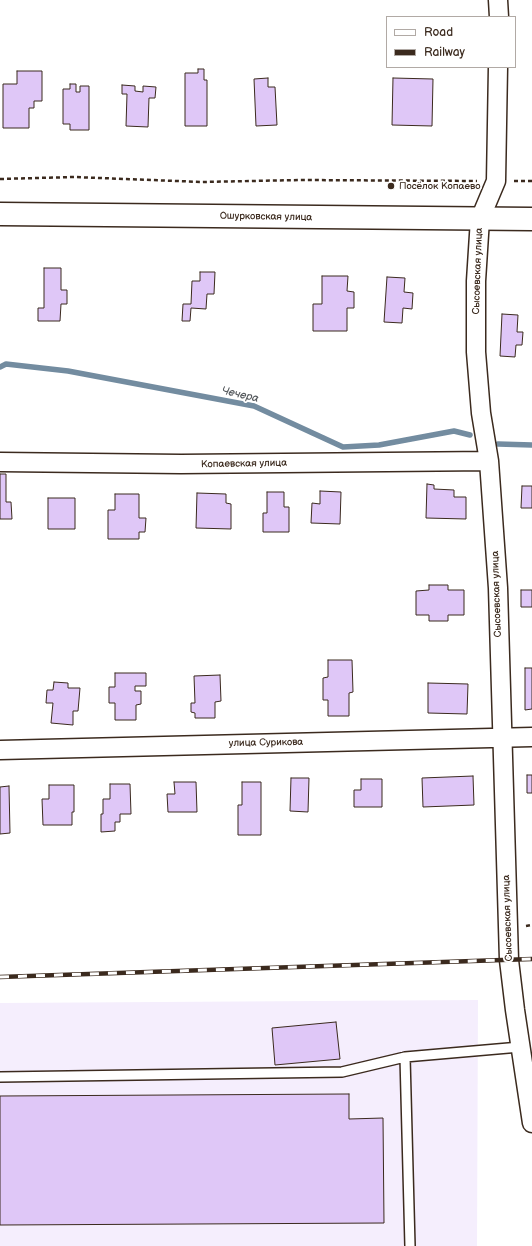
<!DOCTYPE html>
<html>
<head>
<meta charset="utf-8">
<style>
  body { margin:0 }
  #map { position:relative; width:532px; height:1246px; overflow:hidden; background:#fff; font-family:"Balsamiq Sans",sans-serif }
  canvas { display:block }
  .legend { position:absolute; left:386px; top:16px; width:130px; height:52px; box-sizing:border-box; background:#fff; border:1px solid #b1aaa5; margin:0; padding:5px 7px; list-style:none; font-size:12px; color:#3b2a1e }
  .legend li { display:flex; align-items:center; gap:8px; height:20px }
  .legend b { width:20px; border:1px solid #b1aaa5 }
</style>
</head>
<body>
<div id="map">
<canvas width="532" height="1246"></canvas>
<ul class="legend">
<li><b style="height:5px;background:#fff"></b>Road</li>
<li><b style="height:5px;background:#3b2a1e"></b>Railway</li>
</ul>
</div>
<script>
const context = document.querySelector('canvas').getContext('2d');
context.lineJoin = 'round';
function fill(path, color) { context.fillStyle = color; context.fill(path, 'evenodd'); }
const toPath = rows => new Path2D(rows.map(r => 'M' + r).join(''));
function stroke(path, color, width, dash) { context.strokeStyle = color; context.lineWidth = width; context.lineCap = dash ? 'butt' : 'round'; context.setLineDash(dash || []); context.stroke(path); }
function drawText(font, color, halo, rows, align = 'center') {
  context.font = font + ' "Balsamiq Sans",sans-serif'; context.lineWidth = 3.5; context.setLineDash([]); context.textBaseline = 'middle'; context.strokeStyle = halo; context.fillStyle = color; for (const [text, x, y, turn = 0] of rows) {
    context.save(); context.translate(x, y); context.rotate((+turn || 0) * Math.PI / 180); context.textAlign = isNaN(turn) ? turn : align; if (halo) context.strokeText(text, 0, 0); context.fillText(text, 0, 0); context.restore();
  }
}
fill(toPath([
  [478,1000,477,1246,0,1246,0,1003]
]), '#f5eefd');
stroke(toPath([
  [0,367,6,364,68,371,254,406,343,447,379,445,454,431,470,435],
  [498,444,532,445]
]), '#738ca0', 5.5);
const building = toPath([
  [198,69,204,69,204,80,207,80,207,126,185,126,185,73,198,73,198,69],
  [17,71,42,71,42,101,34,101,34,108,29,108,29,128,3,128,3,84,17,84,17,71],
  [268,78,268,87,275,87,277,125,256,126,254,79,268,78],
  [393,78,433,79,432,126,392,125,393,78],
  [70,84,76,84,76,92,80,92,80,86,89,86,89,130,70,130,70,124,63,124,63,89,70,89,70,84],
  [122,85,135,86,135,91,143,92,143,86,156,87,155,98,149,98,148,127,126,126,127,94,122,94,122,85],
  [44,268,61,268,61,290,67,290,67,304,61,304,60,321,38,321,38,308,44,308,44,268],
  [200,272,215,272,214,294,207,294,206,309,191,308,190,321,182,321,183,304,191,304,192,281,200,281,200,272],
  [322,276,348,276,347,291,354,292,354,308,347,308,347,331,313,331,313,304,322,304,322,276],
  [387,277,405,278,404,292,413,293,412,309,403,308,402,323,384,322,387,277],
  [502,314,518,315,517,332,523,332,522,345,516,345,515,357,500,356,502,314],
  [0,474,6,474,6,502,11,502,12,519,0,519,0,474],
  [427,484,434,485,434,489,454,490,454,497,466,497,466,519,426,518,427,484],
  [522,486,532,486,532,508,521,508,522,486],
  [320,491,341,492,340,524,311,523,312,503,320,504,320,491],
  [267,492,284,492,284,507,289,507,289,532,263,532,263,513,267,513,267,492],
  [197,493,226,494,226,503,231,504,231,529,196,528,197,493],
  [115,494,139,494,139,518,146,518,145,532,139,532,139,539,108,539,108,510,115,510,115,494],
  [48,498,75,498,75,529,48,529,48,498],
  [429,585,448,585,448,590,464,590,464,615,448,615,448,621,429,621,429,615,416,615,416,591,429,590,429,585],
  [521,590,532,590,532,607,521,607,521,590],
  [328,660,352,660,353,692,349,693,349,716,328,716,328,700,323,700,323,678,328,677,328,660],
  [525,668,532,668,532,709,525,710,525,668],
  [115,673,146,673,146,686,135,686,135,691,141,691,141,704,136,705,136,720,115,720,115,703,109,703,109,687,115,687,115,673],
  [220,675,221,701,215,702,215,718,195,718,195,713,191,712,191,703,195,703,194,676,220,675],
  [54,682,68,683,68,688,80,688,78,711,73,711,73,725,51,723,53,703,46,703,47,690,53,690,54,682],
  [428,683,468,684,467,714,428,713,428,683],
  [527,775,532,775,532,793,527,793,527,775],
  [473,776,474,805,423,807,422,778,473,776],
  [291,778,309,778,308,812,290,811,291,778],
  [361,779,382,779,382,807,354,807,354,790,361,790,361,779],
  [174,782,196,782,197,812,168,812,167,794,175,794,174,782],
  [242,782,261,782,261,835,238,835,238,805,242,805,242,782],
  [110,784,130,784,131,814,120,814,120,822,115,822,115,831,101,832,101,814,103,814,103,799,110,799,110,784],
  [49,785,74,785,74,812,72,812,72,825,43,825,42,799,49,799,49,785],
  [9,786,10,833,0,834,0,787,9,786],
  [336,1022,340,1059,275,1065,272,1028,336,1022],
  [349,1094,349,1119,383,1118,384,1223,0,1225,0,1096,349,1094]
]);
fill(building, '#dfc7f7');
stroke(building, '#3b2a1e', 1);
const lane = toPath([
  [405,1057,410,1246],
  [0,1077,342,1072,405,1057,520,1047]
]);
const street = toPath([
  [498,0,499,17],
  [498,67,496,181,480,219,476,281,476,352,481,413,489,461,498,588,509,960,515,1010,532,1123],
  [0,462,181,464,489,461],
  [0,750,532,737]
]);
const secondary = toPath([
  [0,214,532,219]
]);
stroke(lane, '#3b2a1e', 12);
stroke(street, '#3b2a1e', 21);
stroke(secondary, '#3b2a1e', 25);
stroke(toPath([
  [0,179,74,177,202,182,300,180,477,181],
  [514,181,532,181],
  [526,926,532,925]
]), '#3b2a1e', 2.5, [4, 3]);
stroke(lane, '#fff', 9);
stroke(street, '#fff', 18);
stroke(secondary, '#fff', 22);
const rail = toPath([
  [0,977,532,959]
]);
stroke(rail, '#3b2a1e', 4.5);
stroke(rail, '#fff', 3, [9]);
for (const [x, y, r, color] of [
  [391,186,4,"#3b2a1e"]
]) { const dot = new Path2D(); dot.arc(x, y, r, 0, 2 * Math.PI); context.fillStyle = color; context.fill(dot); stroke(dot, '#fff', 1.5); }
drawText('10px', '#3b2a1e', '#fff', [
  ["Посёлок Копаево",399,186]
], 'left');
drawText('10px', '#3b2a1e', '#fff', [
  ["Ошурковская улица",266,217,1],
  ["Сысоевская улица",478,271,-88],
  ["Копаевская улица",244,464,-1],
  ["Сысоевская улица",497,594,-92],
  ["улица Сурикова",266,743,-1],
  ["Сысоевская улица",508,918,-92]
]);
drawText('italic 11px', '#575b5f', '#fff', [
  ["Чечера",240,395,13]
]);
</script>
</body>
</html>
